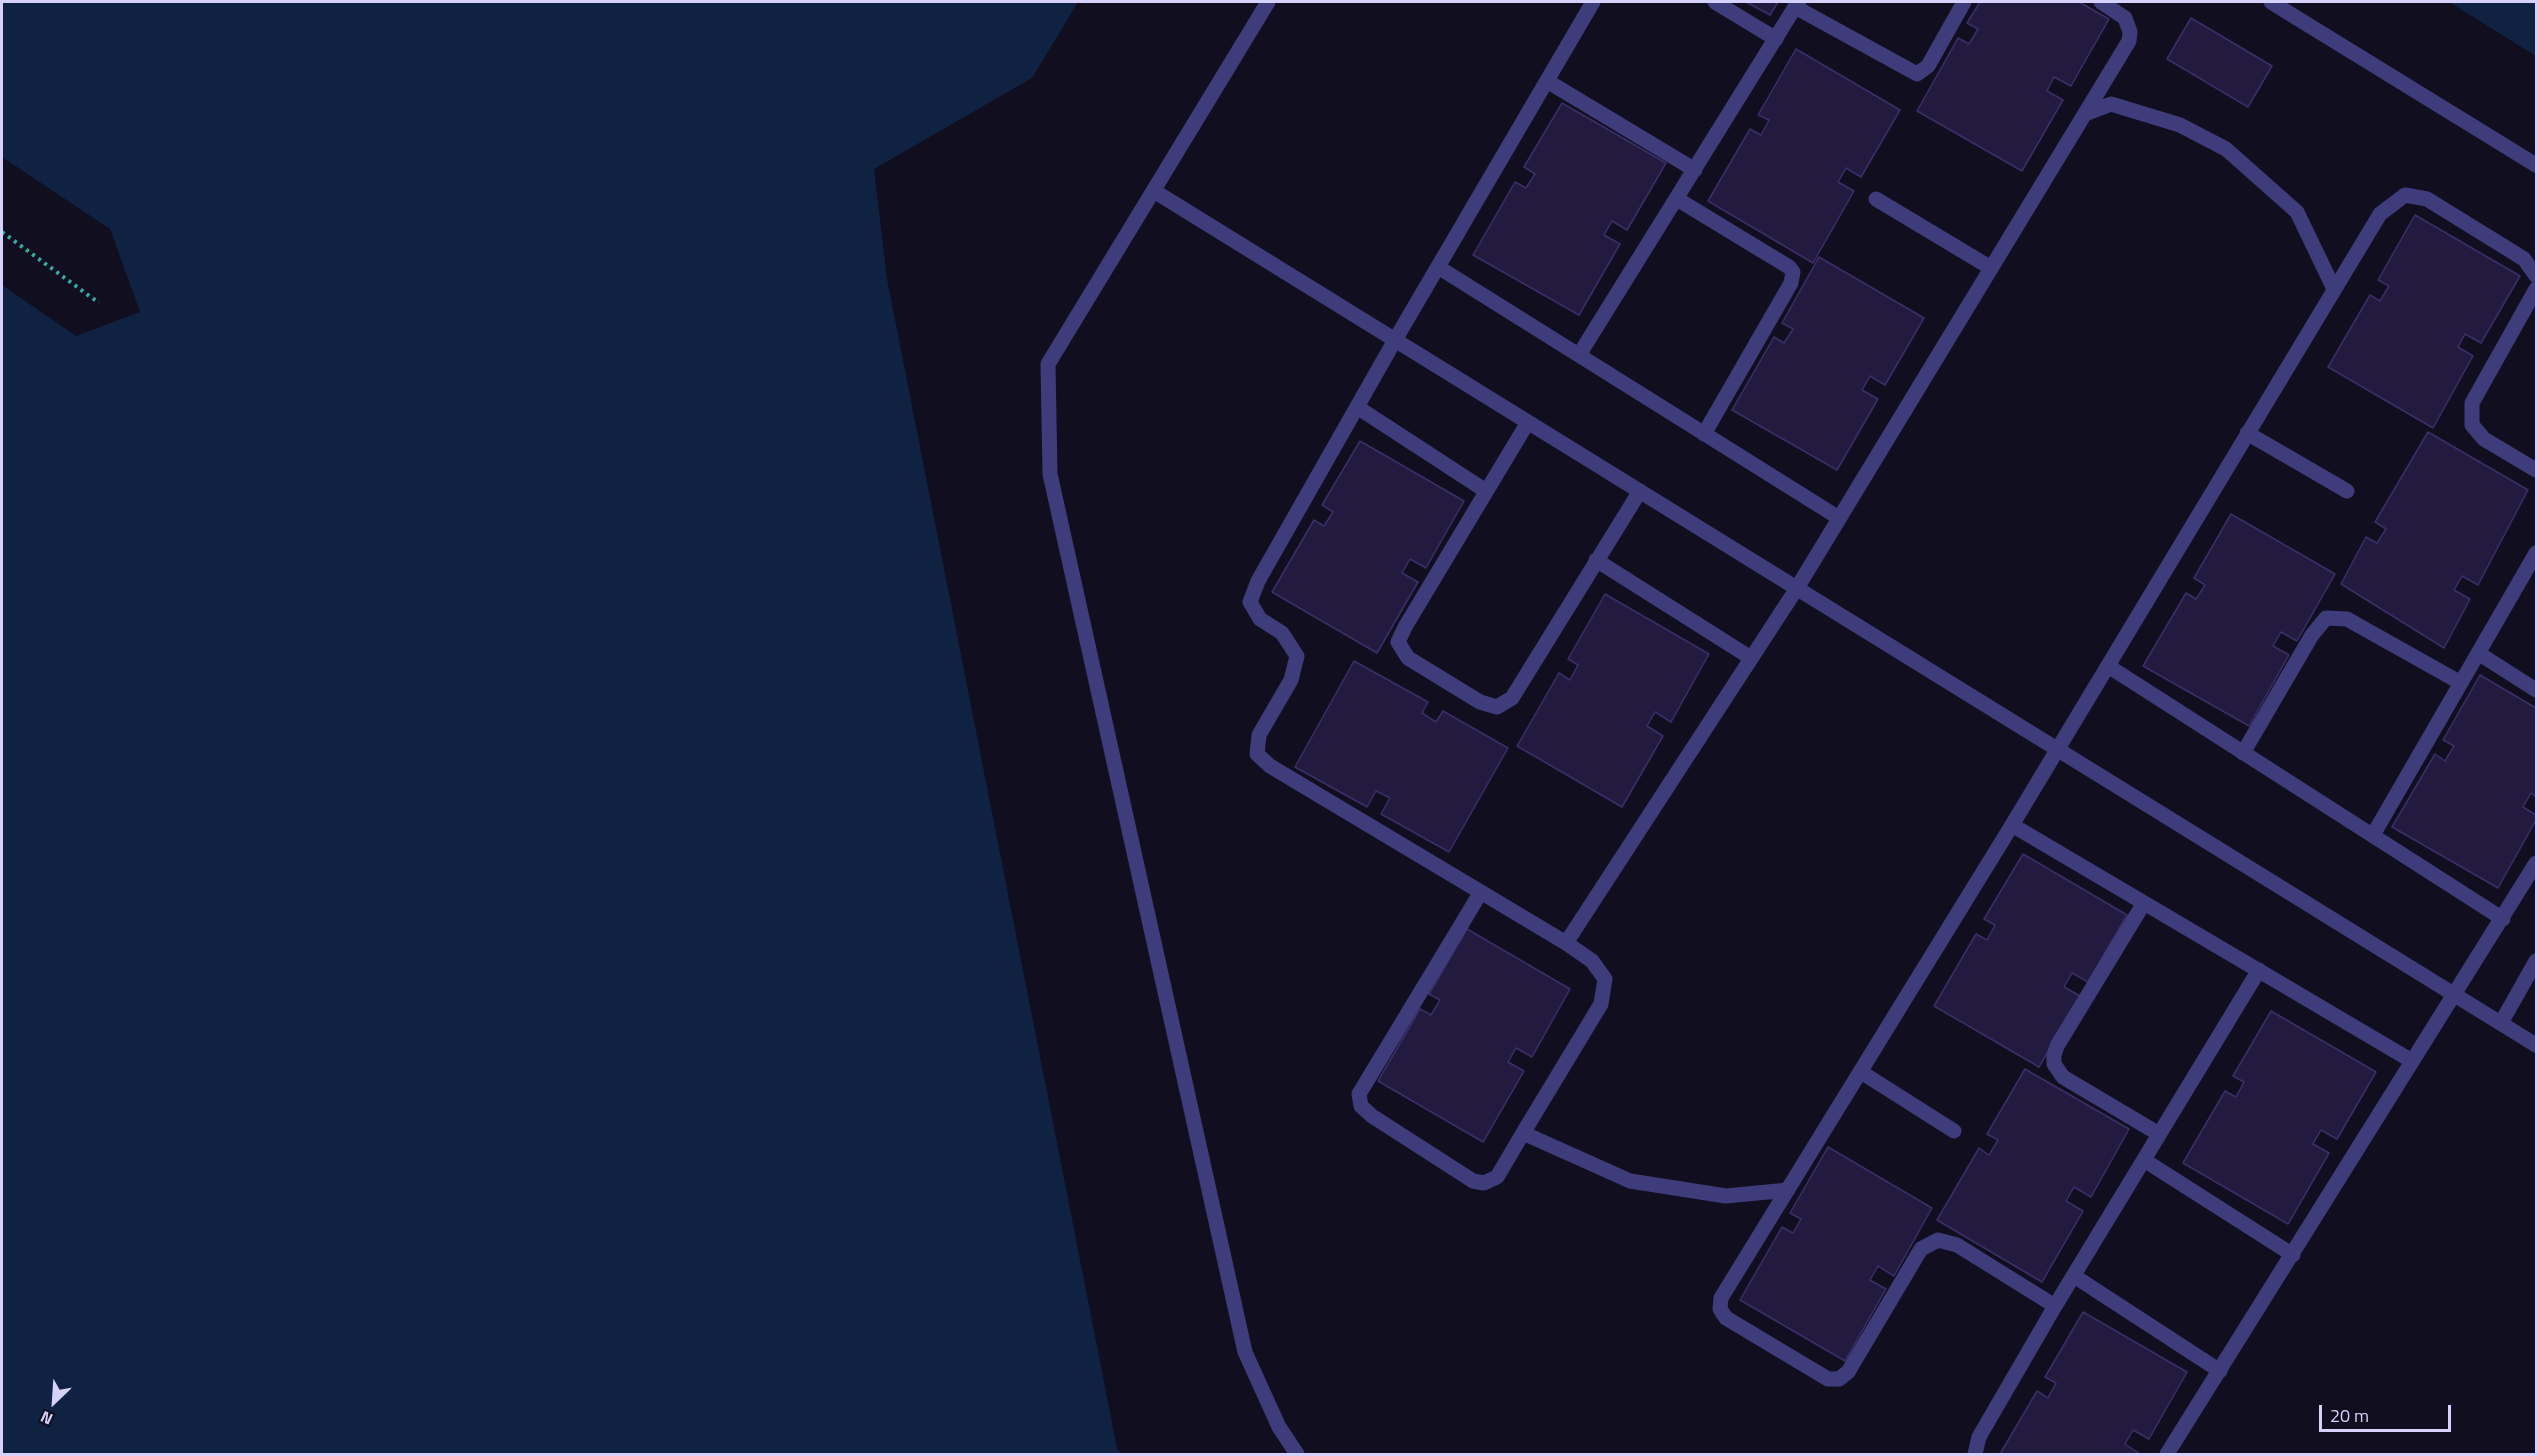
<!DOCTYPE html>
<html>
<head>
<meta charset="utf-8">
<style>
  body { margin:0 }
  #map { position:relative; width:2538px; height:1456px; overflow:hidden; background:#110e1f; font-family:"Titillium Web",sans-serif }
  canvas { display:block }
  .frame { position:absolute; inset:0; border:3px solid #d5d0fc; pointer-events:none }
  .north { position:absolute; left:24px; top:1372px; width:60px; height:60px; -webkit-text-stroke:4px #110e1f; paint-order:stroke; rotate:205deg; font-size:16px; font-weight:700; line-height:24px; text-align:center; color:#d5d0fc }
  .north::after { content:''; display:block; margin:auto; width:21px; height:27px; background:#d5d0fc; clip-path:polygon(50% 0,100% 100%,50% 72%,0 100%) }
  .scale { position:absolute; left:2319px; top:1405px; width:132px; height:27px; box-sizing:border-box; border:3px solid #d5d0fc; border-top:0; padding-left:8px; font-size:18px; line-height:21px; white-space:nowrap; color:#d5d0fc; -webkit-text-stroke:4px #110e1f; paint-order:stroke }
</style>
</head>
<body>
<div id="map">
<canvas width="2538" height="1456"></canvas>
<div class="frame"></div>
<div class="north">N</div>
<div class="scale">20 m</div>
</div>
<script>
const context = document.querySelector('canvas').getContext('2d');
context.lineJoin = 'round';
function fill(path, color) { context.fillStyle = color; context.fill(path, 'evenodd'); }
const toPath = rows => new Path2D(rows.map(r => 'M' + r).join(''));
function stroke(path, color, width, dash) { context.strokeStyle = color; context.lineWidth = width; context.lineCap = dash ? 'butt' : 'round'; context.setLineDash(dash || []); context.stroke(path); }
fill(toPath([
  [2,2,1078,2,1032,78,874,169,887,279,1117,1448,1121,1454,2,1454,2,285,76,336,140,312,110,229,2,157],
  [2449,2,2536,2,2536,56]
]), '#102241');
const building = toPath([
  [1746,2,1778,2,1770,15,1746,2],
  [1980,2,2079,2,2109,19,2071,86,2054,77,2047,91,2063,100,2022,171,1917,111,1958,38,1969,44,1978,29,1967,23,1980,2],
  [2191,18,2272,66,2248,107,2167,59,2191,18],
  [1796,49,1900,110,1861,177,1846,168,1838,182,1854,191,1813,263,1708,201,1750,129,1761,135,1769,120,1758,115,1796,49],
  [1562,103,1666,163,1627,230,1612,221,1604,235,1620,244,1579,315,1473,255,1515,182,1526,188,1535,174,1524,167,1562,103],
  [2415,215,2520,276,2481,343,2465,334,2458,347,2473,356,2433,428,2328,367,2370,295,2380,301,2389,286,2378,280,2415,215],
  [1819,257,1924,318,1885,385,1870,376,1862,390,1878,399,1837,470,1732,410,1774,337,1784,343,1793,329,1782,323,1819,257],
  [2428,432,2528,490,2478,585,2462,576,2454,590,2470,599,2444,648,2341,584,2366,537,2377,543,2386,529,2375,522,2428,432],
  [1360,441,1464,501,1426,568,1410,559,1402,573,1418,582,1377,653,1272,592,1314,520,1324,526,1333,512,1322,505,1360,441],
  [2231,514,2335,574,2297,641,2281,632,2273,646,2289,655,2249,726,2143,666,2186,593,2196,599,2205,585,2194,578,2231,514],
  [1605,594,1709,654,1671,722,1655,712,1647,726,1663,736,1622,807,1517,746,1559,673,1570,680,1578,665,1568,659,1605,594],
  [1354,661,1428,702,1422,713,1436,722,1443,711,1508,748,1449,852,1381,814,1390,798,1376,791,1367,807,1295,767,1354,661],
  [2480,675,2536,708,2536,797,2531,793,2523,807,2536,815,2536,820,2498,888,2392,827,2435,754,2445,761,2454,746,2443,740,2480,675],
  [2023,854,2127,915,2088,982,2072,973,2064,987,2080,996,2039,1067,1934,1006,1976,934,1987,940,1995,925,1984,919,2023,854],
  [1467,929,1570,989,1532,1057,1516,1048,1508,1062,1524,1071,1483,1142,1378,1081,1420,1009,1431,1015,1440,1000,1429,994,1467,929],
  [2271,1011,2376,1072,2337,1139,2321,1130,2313,1144,2329,1153,2288,1224,2183,1163,2225,1091,2236,1097,2244,1082,2233,1076,2271,1011],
  [2025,1069,2129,1129,2091,1197,2074,1187,2066,1201,2083,1211,2042,1282,1937,1220,1979,1148,1989,1155,1998,1140,1987,1134,2025,1069],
  [1828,1147,1932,1208,1894,1276,1878,1266,1870,1280,1886,1289,1845,1361,1740,1300,1782,1227,1793,1233,1801,1219,1790,1213,1828,1147],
  [2083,1312,2187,1372,2149,1439,2133,1430,2125,1444,2140,1454,2000,1454,2037,1391,2048,1398,2056,1383,2045,1377,2083,1312]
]);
fill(building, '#231b3f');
stroke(building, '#3b2f69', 1.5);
stroke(toPath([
  [2,232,99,303]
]), '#36aaa4', 4, [3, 4.5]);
stroke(toPath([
  [1268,2,1048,364,1050,474,1245,1352,1279,1427,1297,1454],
  [1715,2,1776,39],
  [1799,2,1795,7,1917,74,1928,66,1964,2],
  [2271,2,2536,165],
  [1547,81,1695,170],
  [2085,114,2111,104,2180,125,2226,149,2297,212,2334,289],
  [1154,191,2536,1045],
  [1677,199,1789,267,1793,272,1791,283,1704,434],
  [1876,199,1991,268],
  [1438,267,1839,518],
  [2536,289,2472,403,2472,425,2484,439,2536,470],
  [1579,355,1795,7],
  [1357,407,1486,491],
  [1528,422,1405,627,1398,642,1408,658,1480,702,1497,707,1512,698,1640,491],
  [2247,433,2347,491],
  [1596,560,1751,658],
  [2478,653,2536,690],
  [2108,666,2503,919],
  [2243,753,2312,635,2326,618,2347,619,2461,683],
  [2012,825,2412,1061],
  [2373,835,2536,553],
  [1481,892,1359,1094,1361,1106,1372,1116,1473,1181,1484,1183,1497,1177,1523,1133],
  [2144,903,2057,1046,2054,1055,2054,1064,2063,1077,2159,1134],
  [1566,943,1270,766,1257,754,1259,735,1291,680,1297,656,1282,633,1260,619,1250,602,1258,581,1395,340,1593,2],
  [2501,1023,2536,961],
  [1861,1072,1954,1131],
  [2144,1160,2293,1255],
  [1788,1190,1726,1196,1630,1181,1523,1133,1601,1004,1605,979,1592,961,1566,943,1797,588,2129,41,2130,32,2125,18,2101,2],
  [2074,1276,2220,1371],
  [2055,1306,2259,970],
  [1975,1454,1979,1437,2055,1306,1957,1245,1938,1240,1921,1249,1848,1372,1839,1379,1828,1379,1726,1318,1720,1309,1721,1298,2012,825,2380,214,2405,195,2427,199,2524,259,2536,276],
  [2167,1454,2536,863]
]), '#3f3c7b', 15);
</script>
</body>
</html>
